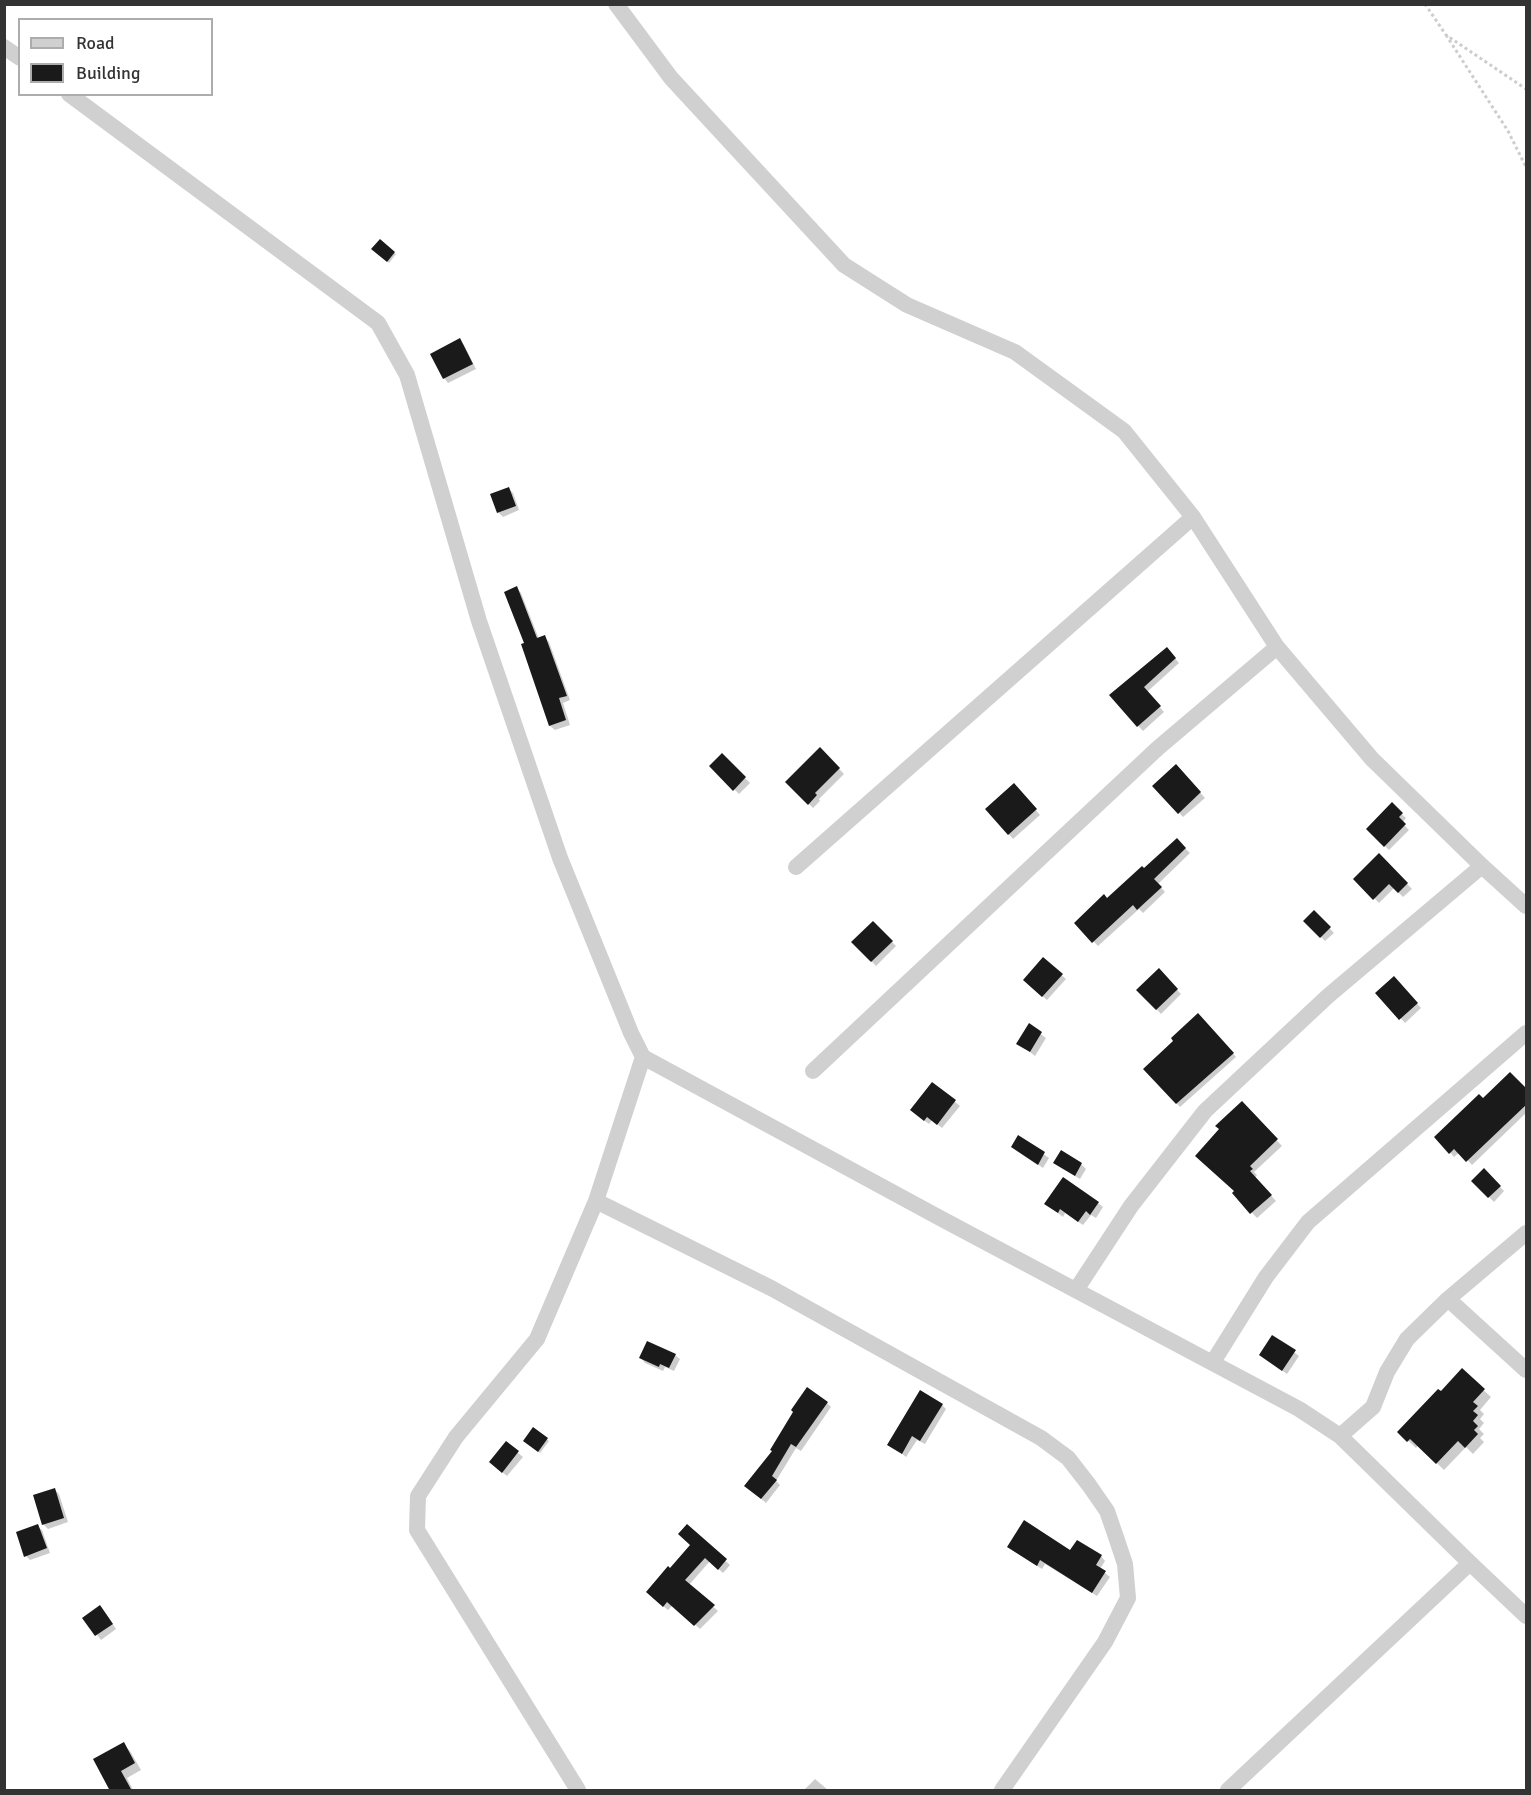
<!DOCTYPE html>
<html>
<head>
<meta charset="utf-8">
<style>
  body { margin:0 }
  #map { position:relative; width:1531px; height:1795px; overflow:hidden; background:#fff; font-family:Signika,sans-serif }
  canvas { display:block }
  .frame { position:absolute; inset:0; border:6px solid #333; pointer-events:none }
  .legend { position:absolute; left:18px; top:18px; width:195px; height:78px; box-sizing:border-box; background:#fff; border:2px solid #adadad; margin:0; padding:8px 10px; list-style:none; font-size:18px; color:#333 }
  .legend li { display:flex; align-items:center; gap:12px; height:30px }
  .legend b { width:30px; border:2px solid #adadad }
</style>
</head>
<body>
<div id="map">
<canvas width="1531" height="1795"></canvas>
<div class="frame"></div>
<ul class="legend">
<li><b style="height:8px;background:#d0d0d0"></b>Road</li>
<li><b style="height:16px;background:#1a1a1a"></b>Building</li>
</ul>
</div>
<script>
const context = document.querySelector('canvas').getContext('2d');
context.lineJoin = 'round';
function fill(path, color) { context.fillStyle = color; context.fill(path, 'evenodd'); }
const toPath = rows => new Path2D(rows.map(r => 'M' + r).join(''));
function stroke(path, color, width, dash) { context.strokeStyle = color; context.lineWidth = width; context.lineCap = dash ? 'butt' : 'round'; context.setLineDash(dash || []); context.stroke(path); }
fill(toPath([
  [380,241,396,254,389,263,373,249],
  [460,340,464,345,476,369,448,383,444,378],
  [508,488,513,493,519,510,503,517,498,512],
  [517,588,521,593,539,639,545,637,549,642,570,700,563,703,570,725,555,730,550,726,523,645,526,644],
  [1167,649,1179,663,1147,692,1164,712,1143,731,1111,696],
  [820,749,844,774,819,799,820,801,813,808,787,782],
  [722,755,750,783,739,794,711,766],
  [1176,766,1205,798,1183,817,1154,786],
  [1018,790,1040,815,1013,839,987,810],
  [1392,805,1406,818,1402,823,1409,830,1389,850,1368,829],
  [1177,840,1190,853,1158,884,1165,892,1143,913,1139,909,1098,946,1076,923,1108,900],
  [1379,855,1412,889,1403,897,1394,888,1379,903,1355,879],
  [1314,912,1334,933,1325,941,1305,921],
  [873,923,896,946,876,966,853,942],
  [1043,959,1066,979,1047,1000,1029,985],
  [1159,971,1181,994,1161,1014,1138,990],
  [1398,982,1421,1008,1405,1023,1377,993],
  [1198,1015,1236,1057,1180,1107,1146,1069,1175,1041],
  [1029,1025,1046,1038,1035,1056,1018,1043],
  [933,1084,960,1106,942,1128,932,1120,929,1124,917,1115],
  [1526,1091,1526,1113,1472,1165,1460,1152,1454,1157,1436,1137,1483,1100],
  [1242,1103,1282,1146,1254,1172,1257,1175,1255,1178,1276,1201,1257,1218,1234,1194,1236,1192],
  [1019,1137,1049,1158,1043,1168,1013,1147],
  [1061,1152,1081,1164,1086,1169,1080,1179,1060,1167],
  [1484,1171,1504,1191,1494,1202,1473,1181],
  [1098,1203,1103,1207,1096,1218,1091,1215,1083,1225,1065,1213,1063,1217,1046,1204],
  [1273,1337,1299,1356,1287,1374,1261,1355],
  [675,1355,680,1359,674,1371,665,1367,663,1371,645,1363,641,1358],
  [1462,1370,1491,1397,1480,1410,1484,1414,1480,1419,1484,1423,1479,1429,1484,1434,1480,1438,1484,1442,1473,1454,1466,1447,1444,1470,1418,1445,1416,1448,1399,1432,1441,1393],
  [827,1403,831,1407,801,1451,796,1448,776,1481,780,1485,766,1503,751,1490],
  [942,1405,946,1409,925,1444,917,1440,906,1457,889,1444],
  [534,1429,549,1441,540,1453,525,1441],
  [506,1443,523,1457,507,1476,496,1467],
  [55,1490,59,1494,68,1522,48,1529,43,1524],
  [37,1526,42,1530,50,1553,30,1560,26,1556],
  [687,1526,730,1565,723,1573,710,1561,689,1585,718,1611,700,1629,673,1605,668,1610,652,1597,670,1570,692,1545],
  [1014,1551,1071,1552,1101,1556,1105,1561,1100,1569,1110,1577,1097,1596,1045,1564,1042,1569],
  [104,1611,116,1629,101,1640,84,1618],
  [123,1744,130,1751,141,1770,127,1778,133,1790,112,1790],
  [815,1779,828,1790,804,1790]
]), '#0003');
fill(toPath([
  [380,239,395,252,387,262,371,249],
  [460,338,473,364,443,379,430,354],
  [509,487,516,506,497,513,490,494],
  [517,586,537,638,545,635,567,696,559,698,566,720,549,726,521,644,524,643,504,592],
  [1167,647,1176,658,1144,687,1161,706,1137,727,1109,695],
  [820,747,840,768,815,793,817,795,808,805,785,782],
  [722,753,746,777,733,791,709,766],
  [1176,764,1201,792,1178,814,1152,786],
  [1014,783,1037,809,1008,835,985,809],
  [1392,802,1403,813,1399,817,1406,824,1384,847,1366,829],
  [1177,838,1186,848,1154,879,1162,887,1137,910,1133,905,1092,943,1074,923,1104,894,1107,898,1142,866,1144,868],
  [1379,853,1408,883,1398,893,1389,884,1373,900,1353,879],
  [1314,910,1331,927,1320,938,1303,921],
  [873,921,893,941,871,962,851,942],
  [1043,957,1063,974,1042,997,1023,980],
  [1159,968,1178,989,1156,1010,1136,990],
  [1394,976,1418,1003,1399,1020,1375,993],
  [1198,1013,1234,1053,1176,1104,1143,1069,1173,1041,1171,1038],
  [1029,1023,1042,1032,1030,1052,1016,1044],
  [1510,1072,1527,1089,1527,1104,1466,1162,1454,1149,1449,1154,1434,1137,1479,1094,1483,1098],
  [932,1082,956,1100,937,1125,927,1117,924,1121,910,1110],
  [1242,1101,1278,1139,1250,1166,1253,1169,1250,1171,1272,1195,1250,1214,1232,1193,1234,1191,1195,1156,1219,1129,1215,1126],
  [1018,1135,1045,1152,1038,1165,1011,1147],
  [1061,1150,1082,1163,1075,1176,1053,1163],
  [1484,1168,1501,1186,1488,1198,1471,1181],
  [1063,1177,1099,1202,1090,1215,1086,1211,1078,1222,1060,1209,1058,1213,1044,1204],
  [1272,1335,1296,1350,1282,1371,1259,1355],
  [647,1341,676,1354,669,1368,660,1364,659,1367,639,1358],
  [1462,1368,1485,1389,1473,1402,1478,1406,1473,1411,1478,1415,1473,1421,1478,1426,1474,1430,1478,1434,1465,1448,1458,1441,1436,1464,1410,1439,1407,1442,1397,1432,1438,1389,1441,1391],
  [807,1387,828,1402,796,1447,791,1444,772,1476,777,1480,761,1499,744,1486,772,1451,770,1450,793,1412,791,1410],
  [920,1390,943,1404,920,1441,912,1436,902,1454,887,1445],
  [533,1427,548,1438,538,1452,523,1441],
  [506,1441,519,1451,502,1473,489,1462],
  [55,1488,64,1518,42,1525,33,1495],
  [1024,1520,1070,1550,1077,1540,1102,1555,1096,1565,1106,1571,1092,1593,1040,1560,1037,1566,1007,1547],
  [38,1524,47,1548,24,1557,16,1532],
  [687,1524,727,1559,718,1570,705,1558,685,1580,715,1605,694,1626,667,1602,663,1607,646,1592,668,1566,670,1568,690,1545,678,1534],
  [100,1605,113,1624,95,1636,82,1618],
  [124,1742,135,1763,121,1771,132,1791,110,1791,93,1759]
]), '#1a1a1a');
stroke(toPath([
  [1425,4,1446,35,1526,89],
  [1446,35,1508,131,1526,167]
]), '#cdcdcd', 3, [3, 3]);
stroke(toPath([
  [616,4,671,78,844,265,907,305,1015,352,1124,431,1193,517,1277,647,1372,759,1482,866,1526,906],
  [4,47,20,58],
  [69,94,378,323,407,375,479,621,560,858,631,1033,643,1057,940,1218,1299,1409,1340,1436,1470,1563,1526,1616],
  [796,867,1193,517],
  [813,1071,1158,748,1277,647],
  [596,1201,771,1288,1041,1438,1068,1458,1089,1485,1107,1511,1116,1537,1125,1564,1128,1598,1105,1642,1002,1790],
  [1076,1290,1131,1206,1205,1111,1328,996,1482,866],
  [1448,1299,1526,1370],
  [1213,1362,1266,1277,1308,1222,1526,1033],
  [1340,1436,1373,1407,1387,1372,1407,1339,1448,1299,1526,1233],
  [578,1790,417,1530,418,1496,456,1437,537,1339,596,1201,643,1057],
  [1228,1790,1470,1563]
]), '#d0d0d0', 16);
</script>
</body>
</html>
